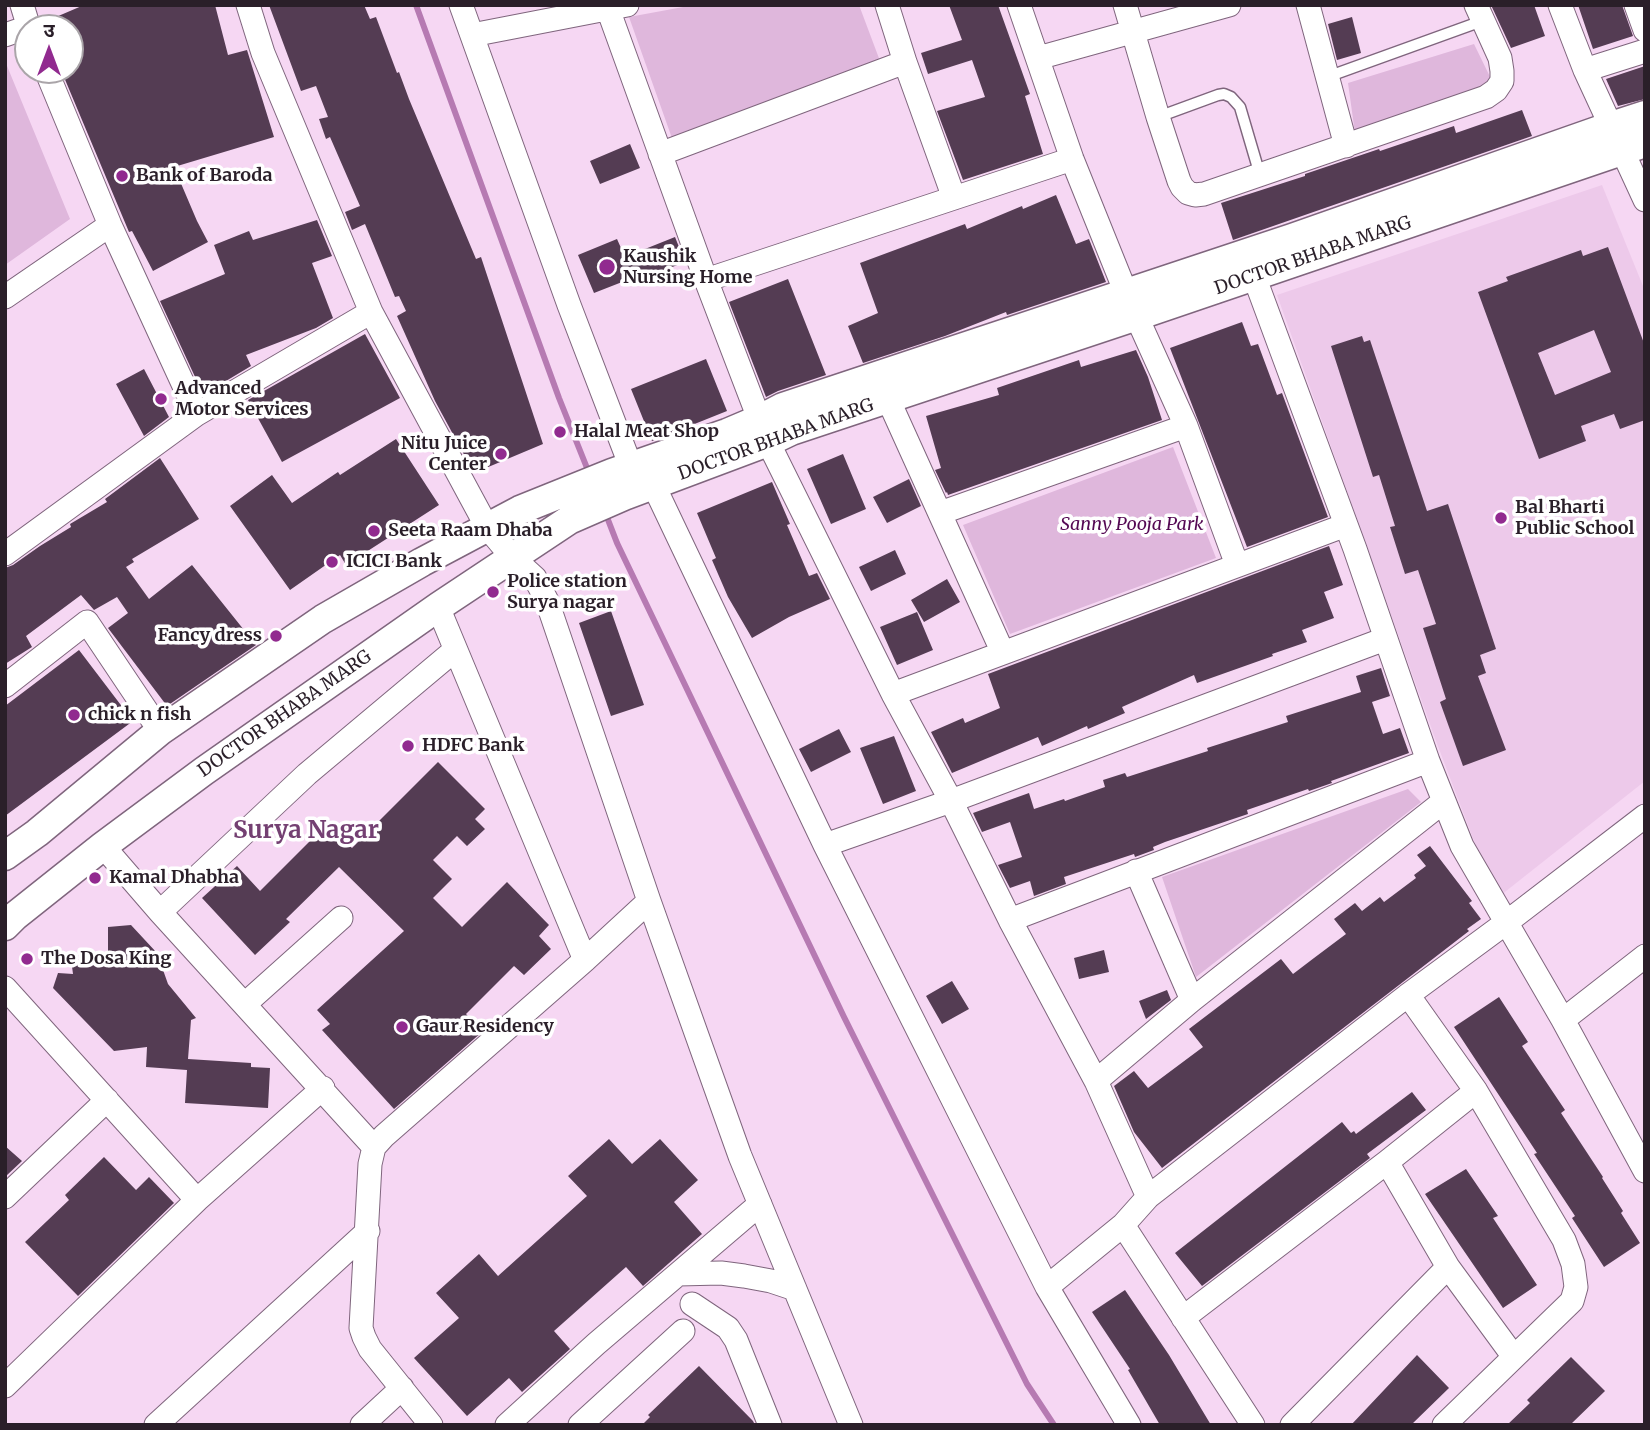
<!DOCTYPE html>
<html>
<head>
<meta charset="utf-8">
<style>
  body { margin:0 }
  #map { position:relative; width:1650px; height:1430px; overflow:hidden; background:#f6d7f3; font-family:Merriweather,"Noto Sans Devanagari",serif }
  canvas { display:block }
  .frame { position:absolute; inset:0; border:7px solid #2a1f29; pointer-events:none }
  .north { position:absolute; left:14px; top:14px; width:70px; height:70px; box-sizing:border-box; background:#fff; border:2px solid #aaa5a9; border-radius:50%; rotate:0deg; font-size:19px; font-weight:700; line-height:28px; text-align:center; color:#2a1f29 }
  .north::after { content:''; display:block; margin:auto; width:24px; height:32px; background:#912a8f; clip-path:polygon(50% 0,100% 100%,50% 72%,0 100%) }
</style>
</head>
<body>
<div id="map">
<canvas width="1650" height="1430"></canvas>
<div class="frame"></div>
<div class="north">उ</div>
</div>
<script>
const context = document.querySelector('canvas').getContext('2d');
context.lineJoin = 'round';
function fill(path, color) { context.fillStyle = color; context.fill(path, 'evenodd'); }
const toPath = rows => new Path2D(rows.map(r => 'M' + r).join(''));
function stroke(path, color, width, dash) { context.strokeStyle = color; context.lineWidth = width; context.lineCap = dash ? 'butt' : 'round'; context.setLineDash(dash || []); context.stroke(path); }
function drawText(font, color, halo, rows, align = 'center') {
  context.font = font + ' Merriweather,serif'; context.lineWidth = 7; context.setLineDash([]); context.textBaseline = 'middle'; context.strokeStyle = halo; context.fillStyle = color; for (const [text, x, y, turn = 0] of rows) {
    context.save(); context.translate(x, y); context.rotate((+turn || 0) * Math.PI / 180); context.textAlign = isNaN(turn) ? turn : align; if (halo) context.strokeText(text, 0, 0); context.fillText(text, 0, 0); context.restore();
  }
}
fill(toPath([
  [1602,185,1645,291,1645,781,1496,899,1436,741,1277,295]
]), '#edc9ea');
fill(toPath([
  [694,5,859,5,886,77,679,158,629,17],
  [1474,44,1494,85,1355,133,1348,83],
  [5,61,70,219,5,265],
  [1173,447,1216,558,1010,634,963,525],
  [1408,789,1421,802,1196,977,1162,877]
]), '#dfb7dc');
stroke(toPath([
  [416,5,559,398,589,473],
  [605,512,617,543,844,1017,1027,1384,1054,1425]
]), '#b67ab2', 6);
fill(toPath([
  [84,5,215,5,228,55,247,50,274,137,174,167,197,221,208,242,153,271,132,231,129,232,61,70,70,70,70,28,43,28,42,23],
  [269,5,364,5,370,19,376,17,397,73,399,72,409,99,476,259,481,257,543,444,474,473,435,401,397,316,406,311,399,296,395,297,365,224,352,230,345,212,360,206,330,137,326,139,319,119,328,117,316,86,301,91],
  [949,5,998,5,1030,94,1025,96,1043,154,963,180,937,111,985,97,972,60,928,74,921,53,962,40],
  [1491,5,1534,5,1545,36,1511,48],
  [1578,5,1622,5,1633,36,1593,49],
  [1352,17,1361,53,1337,60,1328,24],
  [1645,66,1645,99,1618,106,1606,79],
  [1522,110,1532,136,1233,240,1221,203,1305,176,1305,174,1379,149,1380,151,1454,126,1456,133],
  [630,144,640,168,600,184,590,161],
  [1056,195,1076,244,1089,239,1106,282,1007,315,1006,312,945,336,863,363,848,326,878,313,860,263,965,224,967,229,1022,206,1023,209],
  [317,220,332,256,312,263,333,318,316,328,246,355,251,366,216,387,202,392,160,301,225,274,214,245,249,231,253,240],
  [675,237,685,262,642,279,640,275,594,293,578,255,617,239,625,257],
  [1608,247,1645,346,1645,420,1620,429,1614,414,1581,426,1586,441,1539,459,1478,292,1508,281,1506,277,1581,250,1583,256],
  [1594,330,1611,372,1555,395,1538,353],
  [788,279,826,375,778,391,766,397,729,302],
  [1242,322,1251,346,1258,344,1277,395,1282,393,1328,517,1247,547,1170,348],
  [365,334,400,398,282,462,248,400],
  [1362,336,1364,342,1370,340,1427,511,1448,504,1496,649,1480,655,1486,673,1478,676,1506,750,1463,766,1440,702,1446,699,1423,628,1436,624,1418,570,1405,574,1390,527,1395,526,1379,475,1373,477,1331,346],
  [1136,350,1148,377,1162,420,948,495,947,492,946,493,935,470,941,468,926,416,999,395,997,388,1079,360,1081,367],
  [706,359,727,411,652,441,631,389],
  [144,369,169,417,144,436,116,384],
  [396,439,439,505,346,565,340,555,290,590,230,506,272,475,292,503,338,472,340,475],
  [843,454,866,509,831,524,807,469],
  [160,458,199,519,132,559,134,562,126,567,149,599,192,565,256,645,167,706,108,628,128,613,117,597,94,610,81,595,26,636,32,647,5,664,5,568,13,565,40,546,71,527,70,524,107,502,105,499],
  [909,479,921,506,887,523,873,497],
  [772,482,790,524,787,525,809,576,817,573,830,599,789,617,752,638,728,597,712,560,716,558,697,513],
  [1329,546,1343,585,1324,592,1334,618,1302,630,1307,642,1272,654,1273,656,1197,683,1194,675,1122,707,1125,713,1088,729,1087,726,1042,746,1038,737,952,773,931,732,963,718,965,723,1000,708,988,674],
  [895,550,906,574,871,591,859,567],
  [947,579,960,602,924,622,911,600],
  [611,611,644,705,611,716,579,623],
  [917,612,933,650,897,665,880,627],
  [79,650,133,721,5,816,5,706],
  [1381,668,1390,696,1372,702,1383,734,1400,728,1409,753,1331,781,1332,783,1309,791,1308,789,1247,810,1248,814,1165,842,1153,847,1154,850,1135,857,1134,854,1064,877,1066,884,1034,896,1030,881,1010,888,998,865,1022,857,1010,822,982,832,973,813,1029,793,1034,809,1064,799,1065,801,1105,787,1103,780,1125,773,1127,777,1208,751,1207,748,1288,722,1286,716,1361,692,1356,676],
  [839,729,851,752,811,772,799,749],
  [894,736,916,791,883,804,860,748],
  [438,762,485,809,475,819,485,829,467,846,457,836,433,860,452,879,433,898,462,927,507,882,549,925,539,936,551,949,524,975,514,966,466,1014,482,1032,394,1109,322,1030,330,1024,317,1010,404,931,339,867,286,919,290,922,255,955,202,898,237,866,260,891,327,824,352,848],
  [1430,846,1472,901,1469,903,1481,919,1467,929,1469,931,1162,1168,1134,1132,1114,1086,1134,1071,1148,1088,1203,1047,1189,1029,1281,959,1293,974,1314,958,1346,934,1334,919,1355,903,1362,911,1380,897,1384,902,1416,878,1414,875,1426,866,1417,855],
  [131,925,157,953,168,984,196,1018,191,1020,188,1059,251,1063,251,1067,270,1068,268,1108,185,1103,187,1070,146,1067,147,1047,114,1051,53,988,58,973,73,974,71,959,108,963,108,927],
  [1104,950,1109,972,1079,979,1074,958],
  [952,981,969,1009,942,1024,926,996],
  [1167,990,1171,1000,1146,1019,1139,1001],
  [1499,997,1528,1042,1522,1046,1565,1110,1561,1113,1603,1177,1602,1178,1623,1211,1621,1213,1640,1243,1604,1267,1572,1218,1575,1216,1534,1154,1537,1153,1454,1027],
  [1412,1092,1426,1110,1367,1154,1370,1158,1202,1286,1175,1253,1342,1122,1351,1133,1354,1131,1356,1134],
  [609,1139,632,1164,660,1139,698,1180,674,1202,702,1234,643,1286,626,1267,554,1331,570,1349,522,1392,509,1378,467,1416,414,1358,459,1318,436,1293,479,1254,498,1276,587,1196,568,1176],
  [5,1146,22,1161,5,1177],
  [104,1157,136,1190,149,1177,174,1203,78,1296,25,1242,69,1200,65,1195],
  [1466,1169,1498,1216,1493,1218,1537,1285,1503,1308,1425,1194],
  [1125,1290,1169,1355,1211,1425,1160,1425,1128,1370,1130,1369,1092,1312],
  [1417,1355,1449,1388,1411,1425,1351,1425],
  [1571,1357,1605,1391,1570,1425,1507,1425,1530,1403,1527,1400],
  [699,1366,753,1421,755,1425,642,1425,650,1417,648,1415]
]), '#543c53');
const service = toPath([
  [1327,77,1482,21],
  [1158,117,1218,95,1224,94,1231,97,1240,107,1260,175]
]);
const minor = toPath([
  [22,5,29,28],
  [248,5,263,53,371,312,487,527,513,558,535,578,547,601,649,901,740,1156,851,1425],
  [461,5,569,305,636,480],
  [887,5,905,62,954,198],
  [1019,5,1072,159,1126,293,1186,426,1237,565],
  [1125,5,1158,117,1179,181,1182,187,1188,193,1195,195,1204,194,1486,97,1496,90,1502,81,1502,71,1500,58,1476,5],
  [1308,5,1346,146],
  [1560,5,1585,70,1645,200],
  [1636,5,1645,30],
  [608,9,706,280,768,442,893,694,951,801,1010,920,1096,1081,1148,1197],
  [5,35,28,27],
  [472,35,627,5],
  [1038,58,1229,5],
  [46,70,110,225,197,414],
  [1585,70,1645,51],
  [660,154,905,62],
  [1254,276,1355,549,1428,761,1462,846,1563,1020,1645,1171],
  [706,280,1072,159],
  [5,297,110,225],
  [888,399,1003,653],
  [648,468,654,486,825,845,1047,1287,1129,1425],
  [940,513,1186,426],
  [5,554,197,414,371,312],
  [438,607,585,960],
  [5,686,87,622,160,731],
  [893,694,1346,525],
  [825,845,951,801,1385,639],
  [103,846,160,912,374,1147],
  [1136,871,1192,1000],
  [160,912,307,774,455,650],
  [1010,920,1428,761],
  [5,988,197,1200],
  [1408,995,1476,1091,1564,1240,1573,1264,1576,1287,1572,1301,1444,1425],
  [245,1004,341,918],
  [1563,1020,1645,956],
  [1096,1081,1192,1000,1443,802],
  [5,1197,107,1100],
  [1123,1225,1253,1425],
  [1448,1267,1514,1357],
  [678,1274,721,1273,744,1276,771,1281,795,1289],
  [1047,1287,1123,1225,1148,1197,1408,995,1507,922,1645,816],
  [692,1304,728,1328,736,1340,770,1425],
  [1183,1318,1387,1162,1476,1091],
  [5,1386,197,1200,323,1088],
  [156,1425,368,1231],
  [362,1425,402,1388],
  [431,1425,370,1349,364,1337,361,1328,370,1164,374,1147,384,1136,585,960,649,901],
  [507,1425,596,1344,760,1204],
  [580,1425,683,1331],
  [1292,1425,1448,1267,1387,1162]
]);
const tertiary = toPath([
  [5,856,37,833,160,731,323,619,422,562,520,510,612,473,727,433,760,419,783,407,1292,238,1611,126,1645,115],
  [5,926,15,916,103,846,204,771,438,607,569,520,624,496,768,442,791,431,1137,316,1645,143]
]);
stroke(service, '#7f657d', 13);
stroke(minor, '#7f657d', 25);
stroke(tertiary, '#7f657d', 31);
stroke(service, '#fff', 10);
stroke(minor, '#fff', 23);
stroke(tertiary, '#fff', 28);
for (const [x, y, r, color] of [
  [122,176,7,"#912a8f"],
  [607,267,9,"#912a8f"],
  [161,399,7,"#912a8f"],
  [560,432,7,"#912a8f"],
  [501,454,7,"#912a8f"],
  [1501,518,7,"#912a8f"],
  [374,531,7,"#912a8f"],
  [332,562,7,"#912a8f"],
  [493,592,7,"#912a8f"],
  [276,636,7,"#912a8f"],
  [74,715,7,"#912a8f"],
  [408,746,7,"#912a8f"],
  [95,878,7,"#912a8f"],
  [27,959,7,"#912a8f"],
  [402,1027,7,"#912a8f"]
]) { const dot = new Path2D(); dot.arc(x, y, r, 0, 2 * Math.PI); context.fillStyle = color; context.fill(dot); stroke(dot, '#fff', 2.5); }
drawText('bold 18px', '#2a1f29', '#fff', [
  ["Bank of Baroda",136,176],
  ["Kaushik",623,257],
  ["Nursing Home",623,278],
  ["Advanced",175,389],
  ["Motor Services",175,410],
  ["Halal Meat Shop",574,432],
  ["Nitu Juice",487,444,"right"],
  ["Center",487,465,"right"],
  ["Bal Bharti",1515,508],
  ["Public School",1515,529],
  ["Seeta Raam Dhaba",388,531],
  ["ICICI Bank",346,562],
  ["Police station",507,582],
  ["Surya nagar",507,603],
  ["Fancy dress",262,636,"right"],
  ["chick n fish",88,715],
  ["HDFC Bank",422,746],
  ["Kamal Dhabha",109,878],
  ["The Dosa King",41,959],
  ["Gaur Residency",416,1027]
], 'left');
drawText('18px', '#2a1f29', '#fff', [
  ["DOCTOR BHABA MARG",1313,256,-19],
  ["DOCTOR BHABA MARG",776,440,-20],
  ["DOCTOR BHABA MARG",285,714,-35]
]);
drawText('italic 18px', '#540853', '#fff', [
  ["Sanny Pooja Park",1132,525]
]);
drawText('bold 24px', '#744072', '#fff', [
  ["Surya Nagar",306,831]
]);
</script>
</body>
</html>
